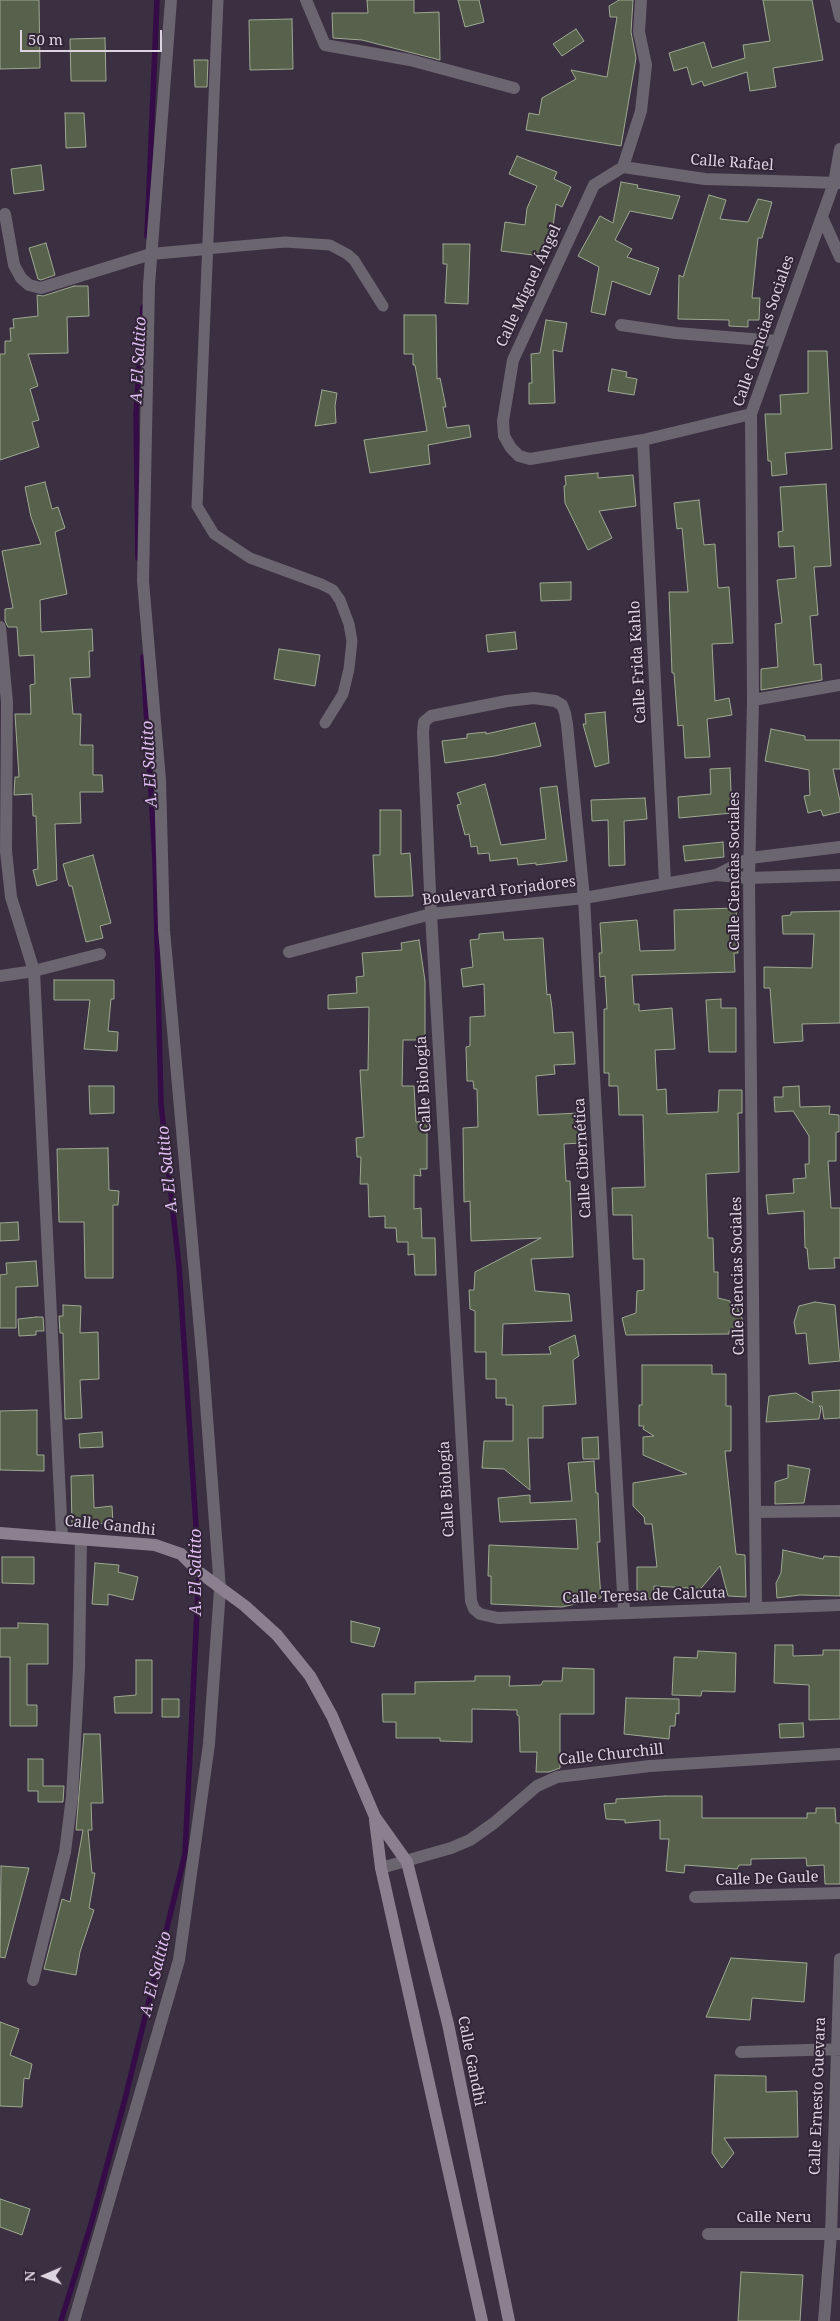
<!DOCTYPE html>
<html>
<head>
<meta charset="utf-8">
<style>
  body { margin:0 }
  #map { position:relative; width:840px; height:2321px; overflow:hidden; background:#3b2f42; font-family:"Noto Serif",serif }
  canvas { display:block }
  .north { position:absolute; left:20px; top:2251px; width:50px; height:50px; -webkit-text-stroke:4px #312537; paint-order:stroke; rotate:269deg; font-size:14px; font-weight:700; line-height:20px; text-align:center; color:#dcd4e0 }
  .north::after { content:''; display:block; margin:auto; width:18px; height:22px; background:#dcd4e0; clip-path:polygon(50% 0,100% 100%,50% 72%,0 100%) }
  .scale { position:absolute; left:20px; top:30px; width:142px; height:22px; box-sizing:border-box; border:2px solid #dcd4e0; border-top:0; padding-left:6px; font-size:15px; line-height:18px; white-space:nowrap; color:#dcd4e0; -webkit-text-stroke:4px #312537; paint-order:stroke }
</style>
</head>
<body>
<div id="map">
<canvas width="840" height="2321"></canvas>
<div class="north">N</div>
<div class="scale">50 m</div>
</div>
<script>
const context = document.querySelector('canvas').getContext('2d');
context.lineJoin = 'round';
const toPath = rows => new Path2D(rows.map(r => 'M' + r).join(''));
function stroke(path, color, width, dash) { context.strokeStyle = color; context.lineWidth = width; context.lineCap = dash ? 'butt' : 'round'; context.setLineDash(dash || []); context.stroke(path); }
function fill(path, color) { context.fillStyle = color; context.fill(path, 'evenodd'); }
function drawText(font, color, halo, rows, align = 'center') {
  context.font = font + ' "Noto Serif",serif'; context.lineWidth = 4; context.setLineDash([]); context.textBaseline = 'middle'; context.strokeStyle = halo; context.fillStyle = color; for (const [text, x, y, turn = 0] of rows) {
    context.save(); context.translate(x, y); context.rotate((+turn || 0) * Math.PI / 180); context.textAlign = isNaN(turn) ? turn : align; if (halo) context.strokeText(text, 0, 0); context.fillText(text, 0, 0); context.restore();
  }
}
stroke(toPath([
  [147,236,157,0],
  [138,558,136,414,143,307],
  [61,2321,91,2224,125,2099,185,1854,199,1572,179,1266,161,1104,155,860,143,657]
]), '#350c47', 5.5);
const building = toPath([
  [0,0,39,0,40,68,0,69,0,0],
  [367,0,414,0,414,13,439,12,440,60,362,40,333,38,332,13,368,13,367,0],
  [458,0,479,0,484,22,465,27,458,0],
  [619,0,633,0,631,32,636,58,621,146,526,130,529,113,539,115,542,98,576,79,571,70,607,77,617,17,610,17,609,6,619,0],
  [763,0,812,0,823,60,773,68,776,87,750,91,747,72,704,86,702,81,692,85,687,67,674,71,669,53,704,42,712,68,745,58,743,45,770,41,763,0],
  [292,19,293,69,250,70,249,20,292,19],
  [576,29,584,41,562,56,553,44,576,29],
  [105,38,106,81,71,81,70,39,105,38],
  [194,60,208,60,207,87,195,87,194,60],
  [65,113,84,113,86,147,66,148,65,113],
  [517,156,557,172,554,179,571,187,562,207,556,204,549,257,501,251,505,222,525,225,527,208,537,186,509,174,517,156],
  [41,165,44,190,14,194,11,169,41,165],
  [621,182,638,185,637,188,680,196,672,219,630,211,615,240,632,249,627,257,659,268,650,295,612,281,605,315,591,312,599,267,578,256,600,216,613,223,621,182],
  [709,195,726,200,720,219,748,222,758,199,772,202,762,238,758,238,752,298,760,298,759,320,748,320,748,327,729,326,729,320,678,319,679,275,683,277,709,195],
  [46,243,55,275,41,280,38,279,29,248,46,243],
  [443,244,470,244,468,304,445,303,447,264,443,264,443,244],
  [74,286,88,286,89,316,67,317,68,353,28,354,38,386,30,389,39,420,32,422,39,447,0,460,0,354,5,354,5,341,11,341,10,328,14,328,13,319,38,316,37,295,43,296,74,286],
  [404,315,436,315,437,379,440,378,446,407,443,407,447,428,469,425,471,437,428,445,430,464,370,473,364,440,427,431,415,365,413,365,413,354,404,354,404,315],
  [546,320,567,323,562,352,553,350,555,403,529,404,529,383,532,383,531,354,540,353,546,320],
  [808,351,827,351,832,449,785,453,787,474,772,476,771,461,768,461,765,414,781,414,780,395,808,393,808,351],
  [612,369,627,372,626,377,637,379,634,395,608,391,612,369],
  [322,390,337,393,335,406,336,423,315,426,322,390],
  [598,473,598,478,633,475,636,506,599,511,612,538,588,550,565,503,564,486,566,485,565,476,598,473],
  [45,482,52,509,58,507,65,528,55,532,67,594,40,600,41,632,92,629,93,651,89,651,90,677,70,678,73,714,81,714,80,745,93,745,93,775,102,775,103,792,80,792,81,823,55,824,57,880,37,886,33,870,38,869,36,816,33,816,32,794,14,795,15,777,19,777,15,714,31,714,30,685,35,684,34,655,19,656,17,627,8,627,5,621,5,609,13,608,2,551,41,544,31,517,25,487,45,482],
  [826,484,831,566,814,567,818,615,810,616,814,665,821,664,822,680,761,690,761,669,778,667,775,624,782,623,777,580,796,578,794,546,779,547,778,532,783,531,780,487,826,484],
  [699,500,704,545,715,544,718,588,729,587,733,643,712,644,715,701,729,698,732,715,707,719,710,757,685,758,683,725,678,726,674,673,672,673,669,592,688,592,682,528,677,529,674,503,699,500],
  [571,582,571,600,541,601,540,583,571,582],
  [515,632,517,649,488,652,486,635,515,632],
  [279,649,320,655,315,686,274,679,279,649],
  [605,712,609,763,595,767,583,724,586,724,585,714,605,712],
  [535,723,541,746,495,756,445,763,442,741,467,738,467,734,486,732,486,734,535,723],
  [771,729,805,736,805,740,840,740,840,769,833,769,840,801,840,812,823,816,821,810,808,813,804,796,810,795,809,770,765,761,771,729],
  [730,768,732,813,679,818,678,797,711,794,710,769,730,768],
  [485,784,501,845,546,839,540,788,557,786,567,861,536,865,536,863,518,865,517,858,490,861,489,853,478,854,477,846,471,847,469,834,465,835,457,805,461,804,457,793,485,784],
  [645,798,647,819,624,821,625,865,609,866,608,820,592,821,591,800,645,798],
  [380,810,401,810,401,854,410,853,413,896,375,897,373,855,380,855,380,810],
  [723,842,724,857,685,861,683,846,723,842],
  [93,855,111,923,100,926,103,938,86,942,72,886,69,886,63,864,93,855],
  [736,908,738,953,734,953,735,972,632,975,634,1004,639,1004,639,1011,672,1008,675,1049,655,1050,657,1090,666,1089,667,1114,718,1112,719,1090,742,1090,742,1113,738,1113,739,1172,706,1174,708,1238,713,1238,714,1272,718,1272,718,1298,730,1301,731,1306,737,1307,745,1325,729,1331,729,1334,626,1335,622,1318,636,1313,637,1291,644,1290,644,1259,633,1259,632,1215,613,1215,612,1188,645,1187,643,1115,619,1115,618,1086,609,1086,609,1073,604,1073,604,1009,607,1009,605,976,600,977,599,953,602,953,600,923,637,920,640,951,675,950,674,910,736,908],
  [840,911,840,1023,802,1024,803,1041,774,1043,770,988,764,988,764,967,812,968,814,934,783,934,782,916,791,915,791,912,840,911],
  [503,932,504,940,543,938,547,995,550,994,552,1008,554,1033,573,1032,575,1064,554,1065,555,1074,536,1076,538,1115,579,1113,581,1143,564,1144,566,1181,570,1181,573,1257,531,1259,535,1291,569,1294,572,1321,503,1324,502,1355,551,1354,549,1347,575,1335,579,1356,573,1360,576,1404,543,1406,543,1438,528,1438,530,1490,504,1469,482,1468,484,1441,513,1441,513,1405,506,1405,506,1398,496,1398,496,1379,486,1379,486,1352,475,1352,475,1311,470,1309,469,1290,474,1290,475,1272,541,1238,471,1241,470,1201,464,1202,463,1128,478,1127,477,1089,474,1089,473,1081,467,1081,466,1047,470,1046,470,1017,485,1016,484,984,463,987,461,969,473,967,470,940,479,939,479,934,503,932],
  [419,940,425,981,425,1040,403,1040,402,1086,414,1086,416,1122,427,1121,427,1169,420,1169,421,1176,414,1175,414,1209,421,1208,422,1238,435,1238,436,1275,415,1275,414,1254,408,1255,408,1242,397,1242,396,1228,385,1228,385,1216,369,1217,368,1184,360,1184,361,1157,357,1157,356,1138,364,1137,360,1070,368,1070,369,1007,328,1009,328,995,357,993,356,977,364,976,362,953,402,950,401,943,419,940],
  [54,980,114,980,114,999,111,999,108,1031,118,1032,117,1051,84,1049,90,1000,54,1000,54,980],
  [721,999,721,1008,736,1008,736,1052,709,1052,706,1000,721,999],
  [89,1086,114,1086,114,1113,90,1114,89,1086],
  [799,1086,800,1107,830,1106,829,1114,839,1115,839,1132,836,1132,836,1161,828,1161,831,1208,840,1208,840,1258,834,1258,835,1268,809,1269,807,1248,805,1248,804,1211,768,1214,766,1195,794,1193,793,1179,806,1178,805,1164,809,1164,809,1136,793,1111,775,1112,774,1097,783,1097,783,1087,799,1086],
  [108,1148,109,1190,119,1191,118,1205,113,1205,113,1278,85,1278,84,1222,59,1222,57,1149,108,1148],
  [18,1222,19,1240,0,1241,0,1223,18,1222],
  [36,1261,38,1286,16,1287,16,1328,0,1328,0,1275,7,1274,6,1263,36,1261],
  [815,1302,835,1305,840,1361,809,1364,806,1333,796,1334,794,1322,799,1306,815,1302],
  [63,1305,81,1306,80,1333,98,1332,99,1379,80,1380,82,1418,65,1419,63,1333,60,1333,59,1316,63,1316,63,1305],
  [36,1317,43,1317,44,1331,36,1331,36,1335,19,1336,18,1319,36,1317],
  [642,1365,712,1365,712,1374,726,1374,726,1406,731,1406,731,1451,725,1451,736,1554,745,1555,746,1597,728,1596,720,1566,697,1593,688,1588,654,1586,654,1599,637,1599,637,1567,657,1567,652,1524,645,1524,644,1517,633,1506,633,1483,687,1474,643,1455,643,1437,654,1436,643,1429,644,1426,639,1426,639,1405,642,1405,642,1365],
  [840,1390,840,1418,824,1419,822,1406,819,1406,821,1408,819,1419,766,1422,769,1396,796,1393,813,1403,812,1392,840,1390],
  [37,1410,37,1455,44,1455,44,1471,0,1470,0,1411,37,1410],
  [102,1432,103,1447,80,1448,79,1434,102,1432],
  [598,1437,599,1459,583,1459,582,1438,598,1437],
  [594,1461,596,1493,598,1493,600,1542,597,1542,601,1598,562,1607,491,1604,491,1576,488,1576,489,1545,578,1549,576,1519,500,1522,498,1498,530,1495,530,1503,572,1501,568,1463,594,1461],
  [788,1465,810,1469,804,1503,775,1504,775,1482,788,1478,788,1465],
  [93,1475,94,1508,112,1506,113,1523,72,1525,71,1476,93,1475],
  [783,1550,823,1559,824,1556,840,1557,840,1596,800,1595,777,1598,776,1583,781,1573,783,1550],
  [2,1557,34,1557,34,1584,2,1583,2,1557],
  [95,1563,119,1565,118,1572,138,1577,133,1600,108,1594,108,1605,92,1604,95,1563],
  [351,1621,380,1628,374,1647,351,1642,351,1621],
  [18,1623,48,1624,48,1664,27,1664,27,1705,37,1705,37,1726,10,1726,10,1657,0,1657,0,1628,18,1628,18,1623],
  [775,1645,793,1645,793,1656,823,1655,823,1650,840,1650,840,1719,809,1720,809,1685,774,1683,775,1645],
  [698,1651,736,1653,735,1692,702,1691,701,1696,672,1695,674,1657,697,1658,698,1651],
  [136,1660,152,1660,152,1713,115,1713,114,1697,136,1695,136,1660],
  [563,1668,594,1669,594,1714,560,1714,560,1768,549,1772,536,1772,537,1752,520,1752,519,1716,517,1715,517,1710,472,1709,472,1742,440,1741,440,1738,396,1738,396,1722,383,1722,382,1694,415,1694,415,1682,475,1681,475,1676,510,1676,509,1686,541,1685,543,1681,562,1681,563,1668],
  [626,1698,679,1699,679,1714,676,1713,675,1726,670,1726,669,1739,624,1734,626,1698],
  [162,1699,179,1699,179,1717,162,1717,162,1699],
  [803,1723,804,1737,780,1738,779,1724,803,1723],
  [84,1734,100,1734,103,1803,91,1803,92,1830,88,1830,92,1873,95,1873,89,1908,94,1910,80,1952,76,1975,44,1969,62,1899,70,1902,83,1830,76,1830,84,1734],
  [28,1759,43,1759,43,1786,64,1786,63,1802,38,1802,38,1791,28,1791,28,1759],
  [665,1796,702,1796,702,1818,807,1818,807,1813,816,1813,816,1808,835,1808,836,1823,840,1823,840,1884,825,1884,824,1865,807,1866,806,1858,751,1859,751,1865,739,1865,737,1869,685,1865,684,1873,666,1871,669,1839,660,1839,660,1820,625,1823,625,1820,606,1819,604,1804,616,1803,616,1799,665,1796],
  [1,1866,29,1868,5,1958,0,1957,1,1866],
  [731,1958,807,1963,804,2002,752,1998,750,2020,706,2017,731,1958],
  [0,2022,19,2029,10,2055,32,2064,29,2079,24,2078,22,2107,0,2106,0,2022],
  [715,2075,766,2076,766,2092,797,2091,798,2137,724,2138,734,2153,722,2168,712,2153,715,2075],
  [0,2199,30,2209,22,2235,0,2227,0,2199],
  [741,2272,803,2275,800,2321,738,2321,741,2272]
]);
fill(building, '#57614b');
stroke(building, '#9ea991', 1);
stroke(toPath([
  [218,0,197,506,214,534,250,558,321,584,333,590,340,600,349,624,352,641,349,669,343,694,325,723],
  [206,249,285,242,330,245,347,254,354,260,383,306]
]), '#6b656f', 11);
stroke(toPath([
  [306,0,325,45,410,60,514,88],
  [641,0,639,32,646,65,641,111,623,167,594,185,513,360,503,421,504,436,511,448,519,456,530,459,643,440,751,414],
  [836,0,840,17],
  [623,167,705,179,840,183],
  [5,214,14,265,21,278,29,285,41,288,151,254,206,249],
  [822,217,840,257],
  [621,325,676,333,776,341],
  [643,440,665,883],
  [0,627,7,702,6,851,11,897,34,971,100,954],
  [753,700,840,685],
  [289,952,431,914,584,898,716,875],
  [0,976,34,971,62,1537],
  [756,1512,840,1511],
  [756,1608,749,878,753,700,751,414,834,183,840,149],
  [624,1611,584,898,567,724,565,713,562,705,555,701,534,698,507,701,431,716,424,722,423,732,431,914,471,1601,474,1609,480,1614,498,1618,840,1605],
  [381,1868,451,1848,470,1840,494,1823,537,1786,557,1777,650,1766,840,1754],
  [695,1897,840,1893],
  [33,1980,65,1852,72,1797,79,1668,81,1539],
  [741,2052,840,2049],
  [708,2234,840,2234],
  [74,2321,179,1960,209,1744,220,1589,203,1364,164,930,160,780,143,581,149,285,171,0],
  [824,2321,831,2234,840,1959]
]), '#6b656f', 12);
stroke(toPath([
  [716,875,750,858,840,847],
  [716,875,749,878,840,875]
]), '#6b656f', 12);
stroke(toPath([
  [0,1533,155,1545,181,1554,199,1572,245,1606,277,1635,310,1676,332,1716,375,1817,407,1862,448,2024,509,2321],
  [375,1820,381,1868,482,2321]
]), '#8a808f', 12);
drawText('15px', '#dcd4e0', '#312537', [
  ["Calle Rafael",732,163,4],
  ["Calle Miguel Ángel",529,286,-65],
  ["Calle Ciencias Sociales",764,331,-71],
  ["Calle Frida Kahlo",638,662,-93],
  ["Calle Ciencias Sociales",735,871,-90],
  ["Boulevard Forjadores",499,891,-7],
  ["Calle Biología",424,1084,-93],
  ["Calle Cibernética",583,1158,-93],
  ["Calle Ciencias Sociales",738,1276,-91],
  ["Calle Biología",447,1489,-93],
  ["Calle Gandhi",110,1526,6],
  ["Calle Teresa de Calcuta",644,1596,-2],
  ["Calle Churchill",611,1755,-6],
  ["Calle De Gaule",767,1879,-2],
  ["Calle Gandhi",471,2061,79],
  ["Calle Ernesto Guevara",818,2096,-88],
  ["Calle Neru",774,2218]
]);
drawText('italic 16px', '#e0bef3', '#312537', [
  ["A. El Saltito",139,360,-87],
  ["A. El Saltito",150,764,-93],
  ["A. El Saltito",168,1169,-96],
  ["A. El Saltito",196,1572,-90],
  ["A. El Saltito",156,1974,-76]
]);
</script>
</body>
</html>
